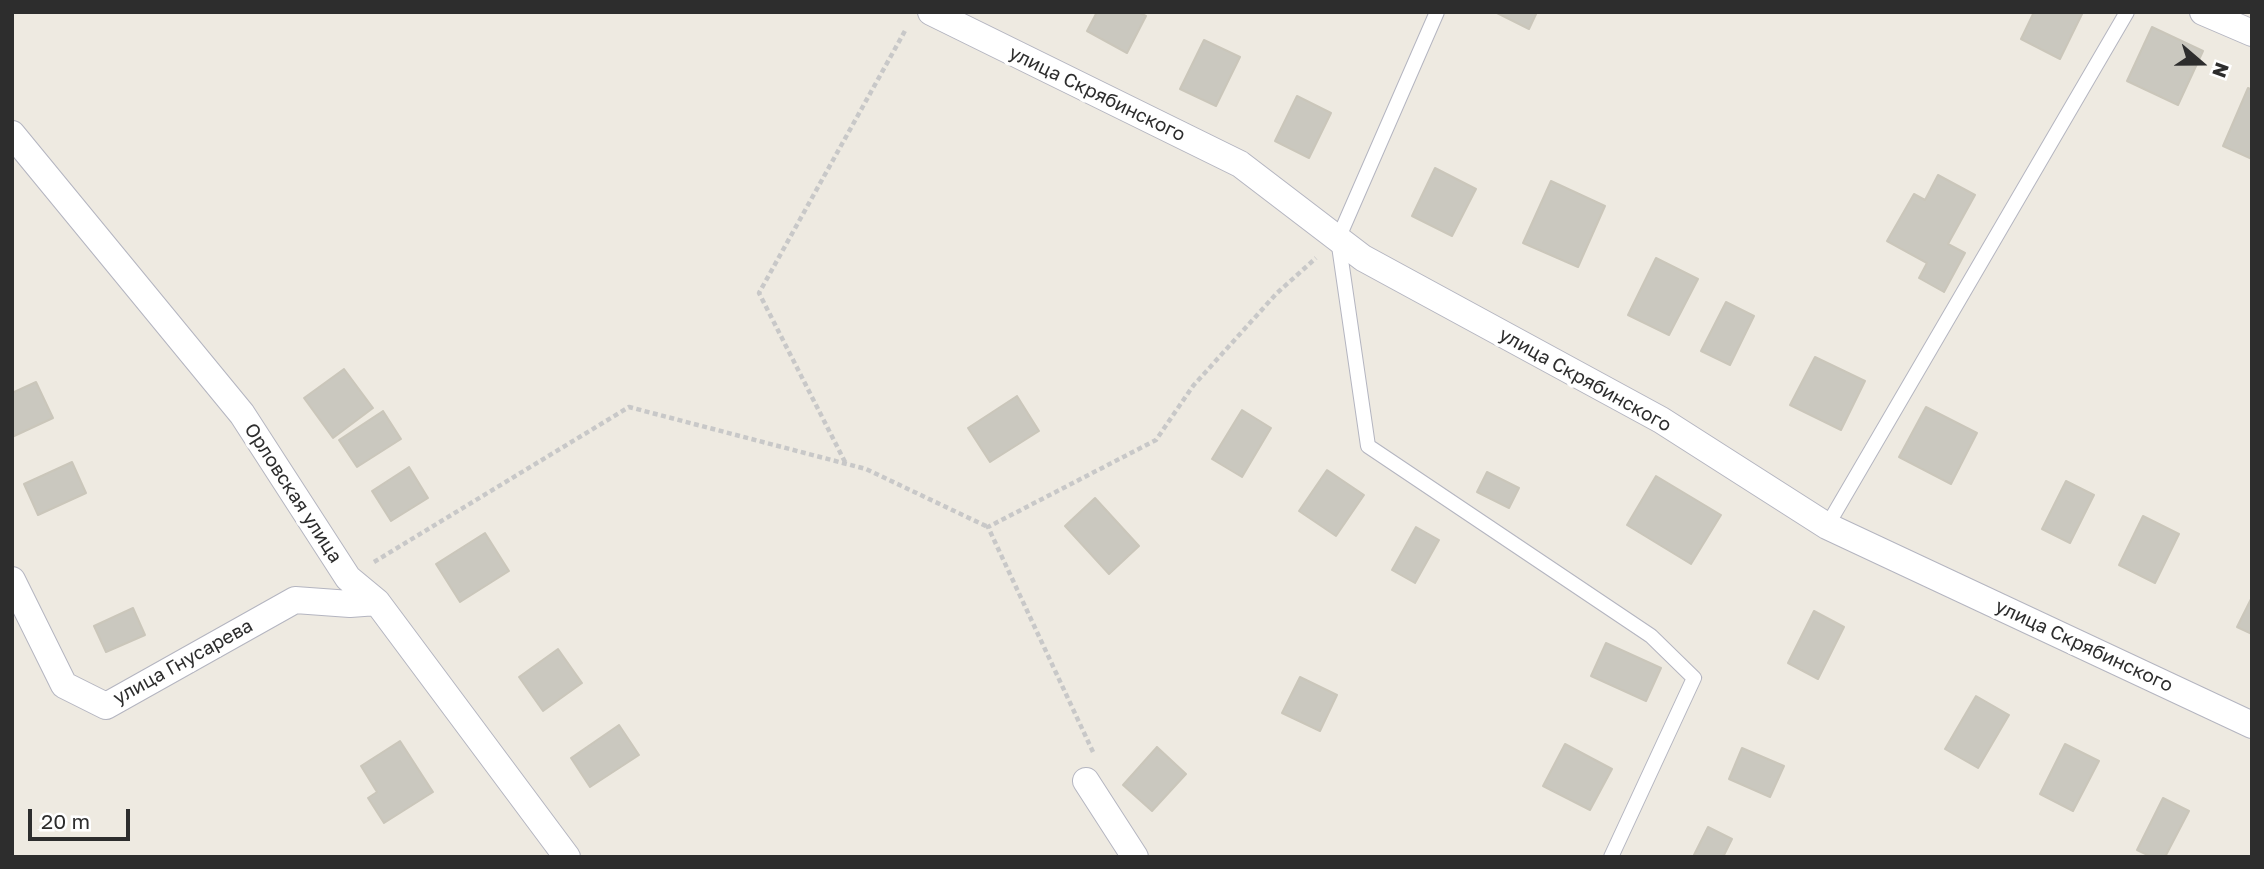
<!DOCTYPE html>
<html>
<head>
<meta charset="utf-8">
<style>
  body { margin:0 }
  #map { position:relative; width:2264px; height:869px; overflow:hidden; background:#eeeae1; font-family:"Golos Text",sans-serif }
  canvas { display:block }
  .frame { position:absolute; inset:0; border:14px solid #2d2d2d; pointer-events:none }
  .north { position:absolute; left:2166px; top:28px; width:70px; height:70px; -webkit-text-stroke:5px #fff; paint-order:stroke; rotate:110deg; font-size:19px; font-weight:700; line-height:28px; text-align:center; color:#2d2d2d }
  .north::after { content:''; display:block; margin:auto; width:24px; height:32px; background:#2d2d2d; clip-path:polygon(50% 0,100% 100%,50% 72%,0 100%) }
  .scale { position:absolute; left:28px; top:809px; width:102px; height:32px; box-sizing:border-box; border:4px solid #2d2d2d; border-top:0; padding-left:9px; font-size:21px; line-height:24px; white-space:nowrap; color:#2d2d2d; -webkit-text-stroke:5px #fff; paint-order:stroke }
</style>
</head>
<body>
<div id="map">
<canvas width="2264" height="869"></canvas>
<div class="frame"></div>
<div class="north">N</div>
<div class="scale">20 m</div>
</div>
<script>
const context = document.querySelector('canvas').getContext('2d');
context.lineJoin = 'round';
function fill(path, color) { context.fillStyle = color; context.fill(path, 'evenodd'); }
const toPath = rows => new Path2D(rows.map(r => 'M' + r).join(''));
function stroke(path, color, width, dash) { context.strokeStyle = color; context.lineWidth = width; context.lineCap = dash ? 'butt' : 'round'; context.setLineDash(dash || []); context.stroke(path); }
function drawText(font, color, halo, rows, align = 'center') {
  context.font = font + ' "Golos Text",sans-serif'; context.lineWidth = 7; context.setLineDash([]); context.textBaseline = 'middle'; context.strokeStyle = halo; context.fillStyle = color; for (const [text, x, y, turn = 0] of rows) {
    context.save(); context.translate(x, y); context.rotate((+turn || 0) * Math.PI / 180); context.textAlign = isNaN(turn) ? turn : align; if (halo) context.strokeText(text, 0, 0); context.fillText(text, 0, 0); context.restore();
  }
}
const building = toPath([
  [1097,12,1138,12,1146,16,1127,53,1087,31,1097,12],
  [1495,12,1537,12,1529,29,1495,12],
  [2034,12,2083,12,2060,59,2021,39,2034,12],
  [2152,27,2203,51,2178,105,2127,81,2152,27],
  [1204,40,1240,57,1216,106,1180,89,1204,40],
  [2248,88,2252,90,2252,159,2223,146,2248,88],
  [1297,96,1331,113,1309,158,1275,141,1297,96],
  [1435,168,1476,189,1452,236,1412,216,1435,168],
  [1938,175,1975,195,1948,244,1965,253,1944,292,1919,278,1927,263,1887,241,1914,194,1925,200,1938,175],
  [1551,181,1605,206,1578,267,1523,243,1551,181],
  [1656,258,1698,279,1669,335,1628,315,1656,258],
  [1726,302,1754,316,1730,365,1701,351,1726,302],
  [1815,357,1865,381,1841,430,1790,405,1815,357],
  [344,369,373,408,333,438,304,398,344,369],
  [36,382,53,418,12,437,12,393,36,382],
  [1017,396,1039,431,990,462,968,428,1017,396],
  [1926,407,1977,433,1951,484,1899,457,1926,407],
  [1242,410,1271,428,1242,477,1212,459,1242,410],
  [383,411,401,439,357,467,339,440,383,411],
  [72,462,86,493,38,515,24,484,72,462],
  [409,467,428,498,391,521,372,491,409,467],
  [1327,470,1364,495,1336,536,1299,511,1327,470],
  [1487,472,1519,488,1509,508,1477,492,1487,472],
  [1656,476,1721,515,1691,564,1627,525,1656,476],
  [2066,481,2094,495,2070,543,2042,529,2066,481],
  [1095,498,1139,546,1109,574,1065,526,1095,498],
  [2143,516,2179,534,2155,583,2119,565,2143,516],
  [1416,527,1439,540,1415,583,1392,570,1416,527],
  [485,533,509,571,460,602,436,564,485,533],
  [2252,597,2252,634,2237,627,2252,597],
  [133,608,145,635,106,652,94,626,133,608],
  [1814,611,1844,627,1818,679,1788,663,1814,611],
  [1606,643,1661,668,1646,701,1591,676,1606,643],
  [558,649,582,683,543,711,519,677,558,649],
  [1300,677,1337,695,1320,731,1282,713,1300,677],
  [1976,696,2009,715,1978,768,1945,749,1976,696],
  [619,725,639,755,590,787,571,758,619,725],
  [400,741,433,792,384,823,368,798,377,792,361,766,400,741],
  [1565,744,1612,769,1590,810,1543,786,1565,744],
  [2065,744,2099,761,2073,811,2040,794,2065,744],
  [1157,747,1186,774,1152,811,1123,785,1157,747],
  [1742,748,1784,766,1770,797,1729,779,1742,748],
  [2163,798,2189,811,2165,857,2152,857,2137,850,2163,798],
  [1708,827,1732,839,1723,857,1693,857,1708,827]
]);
fill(building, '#cac8bf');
stroke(building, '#cac6ba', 2);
const lane = toPath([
  [1437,12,1338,239,1368,446,1651,636,1694,678,1611,857],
  [1827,526,2127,12]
]);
const street = toPath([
  [931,12,1240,164,1363,258,1661,420,1827,526,2252,725],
  [2203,12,2252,33],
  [12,134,242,414,348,578,377,602,567,857],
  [12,580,64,685,106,706,295,600,350,604,377,602],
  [1086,781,1135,857]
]);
stroke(lane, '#b4b5c0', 16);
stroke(street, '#b4b5c0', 28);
stroke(toPath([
  [845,462,759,293,906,29],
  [374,562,629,407,866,469,988,527],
  [1093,752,988,527,1156,440,1193,386,1277,293,1316,258]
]), '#c8c8c8', 4.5, [5, 3.5]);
stroke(lane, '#fff', 14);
stroke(street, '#fff', 26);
drawText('19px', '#2d2d2d', '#fff', [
  ["улица Скрябинского",1097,94,26],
  ["улица Скрябинского",1585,380,29],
  ["Орловская улица",293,493,57],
  ["улица Скрябинского",2084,646,25],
  ["улица Гнусарева",183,662,-29]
]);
</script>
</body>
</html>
